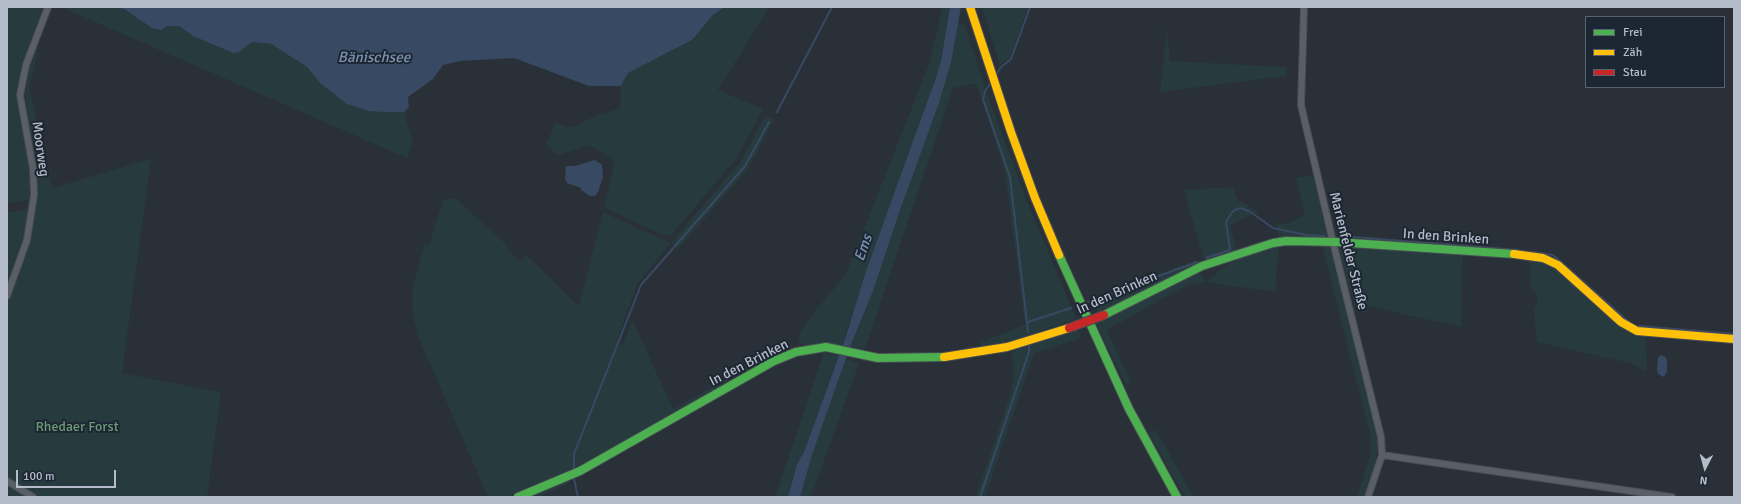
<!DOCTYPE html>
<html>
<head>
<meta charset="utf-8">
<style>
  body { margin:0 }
  #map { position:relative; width:1741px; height:504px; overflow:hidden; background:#2a3038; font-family:Signika,sans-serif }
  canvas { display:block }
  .frame { position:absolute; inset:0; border:8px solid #b4bcc9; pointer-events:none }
  .legend { position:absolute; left:1585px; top:16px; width:140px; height:72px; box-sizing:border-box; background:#1d2633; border:1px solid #59626f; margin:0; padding:5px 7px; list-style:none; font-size:12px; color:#b4bcc9 }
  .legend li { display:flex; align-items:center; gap:8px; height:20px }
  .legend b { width:20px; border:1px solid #59626f }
  .north { position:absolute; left:1685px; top:448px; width:40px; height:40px; -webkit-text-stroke:3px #1d2633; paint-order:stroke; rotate:186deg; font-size:11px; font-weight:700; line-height:16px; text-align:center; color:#b4bcc9 }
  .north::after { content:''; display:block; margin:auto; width:14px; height:18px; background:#b4bcc9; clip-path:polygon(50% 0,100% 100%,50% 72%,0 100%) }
  .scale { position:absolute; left:16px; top:470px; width:100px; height:18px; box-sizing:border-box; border:2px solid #b4bcc9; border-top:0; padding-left:5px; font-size:12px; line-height:14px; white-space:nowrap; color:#b4bcc9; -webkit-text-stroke:3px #1d2633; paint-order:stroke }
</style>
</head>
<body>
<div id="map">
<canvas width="1741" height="504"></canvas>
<div class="frame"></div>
<ul class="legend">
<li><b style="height:5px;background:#4caf50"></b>Frei</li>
<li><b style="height:5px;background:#ffc107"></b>Zäh</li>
<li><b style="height:5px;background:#c62828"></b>Stau</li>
</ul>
<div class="north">N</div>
<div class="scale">100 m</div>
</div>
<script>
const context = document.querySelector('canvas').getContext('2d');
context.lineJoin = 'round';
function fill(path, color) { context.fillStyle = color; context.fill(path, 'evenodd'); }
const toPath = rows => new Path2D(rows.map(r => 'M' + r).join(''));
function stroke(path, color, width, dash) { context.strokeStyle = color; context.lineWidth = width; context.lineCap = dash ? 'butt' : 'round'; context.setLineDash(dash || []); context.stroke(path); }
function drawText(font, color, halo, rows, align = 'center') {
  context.font = font + ' Signika,sans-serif'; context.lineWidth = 4; context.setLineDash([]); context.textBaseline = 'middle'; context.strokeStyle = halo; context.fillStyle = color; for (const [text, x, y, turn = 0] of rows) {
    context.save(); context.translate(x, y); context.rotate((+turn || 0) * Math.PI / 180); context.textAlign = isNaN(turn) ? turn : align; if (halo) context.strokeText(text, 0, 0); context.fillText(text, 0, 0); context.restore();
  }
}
fill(toPath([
  [7,7,43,7,23,64,16,95,29,170,29,200,7,204],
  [61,7,115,7,124,9,152,28,167,26,179,26,193,36,226,51,239,52,252,42,271,44,307,67,320,83,385,112,404,112,413,143,407,158],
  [725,7,769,7,718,90,763,109,737,158,672,234,668,236,662,235,604,207,615,161,589,145,558,155,546,145,556,122,566,127,574,127,597,115,620,109,621,86,628,73,692,40,713,15],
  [942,7,950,7,941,61,889,210,864,277,842,345,827,343,806,346,799,343,800,332,815,311,846,274,930,62],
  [982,7,1028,7,1010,57,1000,65],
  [958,23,964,24,988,96,1027,201,1076,319,1017,339,981,348,980,342,1025,325,1005,171,976,83,953,88,865,349,850,347,873,291,899,213,938,106,951,63],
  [1167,27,1170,61,1286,67,1286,76,1160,92],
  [38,51,29,87,52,188,151,159,122,373,221,392,207,497,7,497,7,213,36,207,36,169,25,94,30,66,35,52],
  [768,117,775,119,748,169,678,249,671,243,638,283,617,340,623,345,632,319,673,409,771,354,792,345,792,350,578,467,507,497,488,497,418,336,413,315,413,285,425,244,429,245,443,200,455,198,508,246,506,248,520,261,526,255,579,306,603,212,671,243,741,161,763,120],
  [1313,175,1327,235,1324,239,1279,237,1276,223,1287,224,1305,215,1296,178],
  [1233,187,1237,199,1258,212,1230,225,1237,251,1208,260,1203,257,1184,190],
  [1279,244,1275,292,1205,282,1187,285,1107,330,1131,383,1126,384,1095,322,1166,290,1199,272,1206,282,1233,260],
  [1322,245,1330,246,1377,435,1378,446,1375,466,1364,497,1357,497,1371,452,1370,434],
  [1345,246,1463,254,1461,298,1462,327,1354,303,1339,250],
  [1529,259,1542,261,1557,269,1619,325,1636,334,1646,335,1647,372,1630,363,1537,342,1534,309,1538,303,1536,293,1531,288],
  [1197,260,1198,265,1164,282,1098,312,1092,299],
  [1077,329,1082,338,1034,353,985,497,976,497,1012,389,1014,371,1012,354,1013,348],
  [824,352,838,356,804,452,797,464,788,497,775,497],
  [846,359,859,363,811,497,800,497,812,455],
  [1156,430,1194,497,1185,497,1149,433],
  [569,479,570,483,548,493,537,497,527,497]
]), '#273a3e');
fill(toPath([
  [115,7,725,7,713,15,692,40,628,73,621,86,589,86,514,58,460,61,443,65,433,79,408,97,409,107,404,112,385,112,369,111,347,104,320,83,307,67,271,44,252,42,239,52,233,53,193,36,179,26,167,26,161,30,152,28,124,9],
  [950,7,961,7,951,63,938,106,899,213,873,291,850,347,812,455,800,497,788,497,797,464,804,452,846,336,864,277,935,80,941,61],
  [595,160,602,165,603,177,598,192,595,196,590,196,581,190,581,188,567,183,565,179,566,166,575,166],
  [1661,355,1666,357,1667,363,1667,371,1664,377,1658,374,1657,370,1658,357]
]), '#384963');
stroke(toPath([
  [995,76,1001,67,1011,59,1030,7],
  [992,81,985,91,983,99,1010,177,1028,332],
  [777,112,832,7],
  [1340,236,1518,250],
  [1534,252,1553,255,1629,322],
  [1206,258,1230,250,1226,222,1233,211,1240,208,1249,211,1273,228,1306,235,1324,236],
  [1088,302,1197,262],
  [1028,322,1071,308],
  [1639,326,1734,334],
  [574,469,574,454,641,285,745,166,769,122],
  [574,479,578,497],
  [980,497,1029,352,1029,346]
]), '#384963', 2);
const street = toPath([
  [1304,7,1301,105,1333,242,1381,437,1382,455,1368,497],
  [7,296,27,240,34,195,33,169,20,95,26,65,48,7],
  [1382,455,1672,497],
  [7,481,33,497]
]);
const fast = toPath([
  [1059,255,1129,409,1177,497],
  [1104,315,1202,266,1273,243,1286,241,1337,242,1514,254],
  [518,497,580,471,774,361,796,352,826,347,878,358,944,357]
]);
const slow = toPath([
  [970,7,1011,132,1035,198,1059,255],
  [1514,254,1543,258,1558,265,1621,322,1637,331,1734,339],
  [944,357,1007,347,1069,328]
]);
stroke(street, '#484c53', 8);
stroke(fast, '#484c53', 10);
stroke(slow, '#484c53', 10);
stroke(street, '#5a5e66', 6);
stroke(fast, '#4caf50', 8);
stroke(slow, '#ffc107', 8);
const jamBridge = toPath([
  [1069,328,1104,315]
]);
stroke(jamBridge, '#484c53', 10, []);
stroke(jamBridge, '#c62828', 8);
drawText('14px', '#b4bcc9', '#1d2633', [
  ["Moorweg",40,149,82],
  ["In den Brinken",1446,237,4],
  ["Marienfelder Straße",1348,251,76],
  ["In den Brinken",1117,293,-24],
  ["In den Brinken",749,363,-27]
]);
drawText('14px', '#6b9a76', '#1d2633', [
  ["Rhedaer Forst",77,427]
]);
drawText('italic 15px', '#7c92b1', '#1d2633', [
  ["Bänischsee",374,58],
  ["Ems",864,248,-71]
]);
</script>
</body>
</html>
